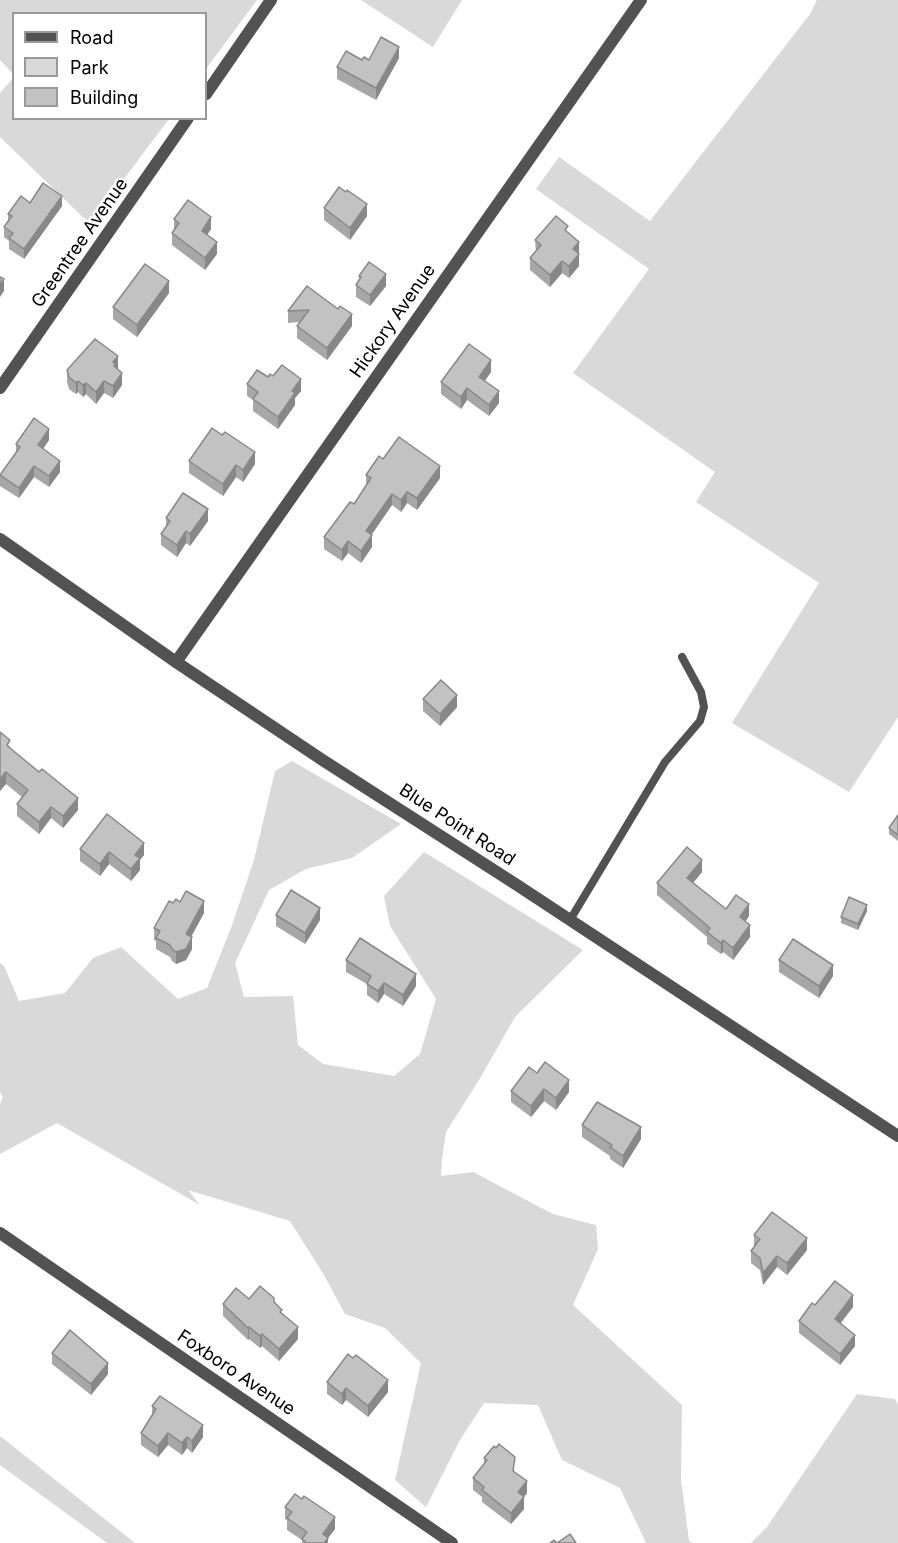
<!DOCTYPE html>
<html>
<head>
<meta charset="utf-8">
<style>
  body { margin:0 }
  #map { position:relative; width:898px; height:1543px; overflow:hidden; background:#fff; font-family:Inter,sans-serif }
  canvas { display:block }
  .legend { position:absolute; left:12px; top:12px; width:195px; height:108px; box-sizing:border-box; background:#fff; border:2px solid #999; margin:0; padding:8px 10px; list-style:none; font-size:18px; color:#000 }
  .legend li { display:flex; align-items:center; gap:12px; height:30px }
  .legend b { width:30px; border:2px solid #999 }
</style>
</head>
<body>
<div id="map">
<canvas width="898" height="1543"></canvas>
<ul class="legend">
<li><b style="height:8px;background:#525252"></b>Road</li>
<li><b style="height:16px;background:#d9d9d9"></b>Park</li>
<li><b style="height:16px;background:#c2c2c2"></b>Building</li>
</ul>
</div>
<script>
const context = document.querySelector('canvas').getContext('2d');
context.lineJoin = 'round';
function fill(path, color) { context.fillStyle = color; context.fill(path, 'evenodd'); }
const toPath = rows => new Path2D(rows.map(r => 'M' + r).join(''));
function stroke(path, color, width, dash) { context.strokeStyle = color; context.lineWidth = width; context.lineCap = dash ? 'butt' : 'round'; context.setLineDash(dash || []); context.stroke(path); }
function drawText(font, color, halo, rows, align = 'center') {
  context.font = font + ' Inter,sans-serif'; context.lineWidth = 5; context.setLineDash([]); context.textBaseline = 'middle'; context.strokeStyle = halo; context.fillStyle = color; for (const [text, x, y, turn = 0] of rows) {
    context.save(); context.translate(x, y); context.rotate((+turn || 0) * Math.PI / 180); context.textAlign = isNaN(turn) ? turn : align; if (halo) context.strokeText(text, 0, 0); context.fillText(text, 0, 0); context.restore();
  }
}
fill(toPath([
  [0,0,257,0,206,69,206,14,14,14,13,74,0,60],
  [361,0,462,0,433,47],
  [817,0,898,0,898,717,849,792,732,723,819,583,696,502,715,472,573,373,649,269,536,189,559,157,650,221,810,14],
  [13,78,14,118,169,119,90,224,0,137,0,93],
  [292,761,401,824,352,858,306,869,269,890,235,963,244,997,293,996,298,1045,323,1064,394,1076,420,1054,436,999,390,926,384,896,424,852,583,950,515,1017,479,1080,446,1132,442,1159,441,1176,473,1172,553,1214,596,1225,598,1249,573,1305,682,1405,681,1479,689,1541,693,1543,646,1543,620,1488,562,1460,538,1405,484,1403,460,1440,426,1507,395,1480,421,1363,385,1328,345,1314,324,1275,290,1221,188,1190,200,1205,57,1123,0,1154,0,1104,3,1097,0,1092,0,963,4,966,19,1001,65,993,93,958,121,947,178,999,207,988,231,928,254,860,275,771],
  [857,1394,895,1399,898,1405,898,1543,751,1543,767,1527],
  [0,1436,135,1543,107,1543,0,1465]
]), '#d9d9d9');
stroke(toPath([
  [570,920,665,762,700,721,704,707,701,692,682,657]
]), '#525252', 8);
stroke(toPath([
  [206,94,271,0],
  [0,388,188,118],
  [176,662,641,0],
  [0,1233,452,1543]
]), '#525252', 12);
stroke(toPath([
  [0,539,176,662,324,761,517,885,898,1136]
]), '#525252', 12);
fill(toPath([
  [399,58,376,100,337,79,337,67,369,60],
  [30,203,62,206,24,259,9,249,9,241,4,237,4,227,8,220,8,214],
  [324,208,367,216,350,240,324,220],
  [174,219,211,229,207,235,217,254,205,270,172,245,172,233,174,230],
  [568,232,579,254,579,266,569,278,562,273,550,287,530,270,530,258,536,252,535,240],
  [359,276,386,286,370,306,356,297,356,285,359,280],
  [169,293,137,337,113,319,113,307],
  [338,309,352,326,327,360,297,338,297,326,300,322,288,323,288,311],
  [118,368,117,369,122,385,113,398,104,393,96,404,86,394,83,397,78,392,76,394,69,389,67,382,67,370],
  [491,372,485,381,499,403,489,416,467,400,461,409,441,394,441,382],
  [273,376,301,391,295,398,295,405,278,429,253,411,253,400,247,396,247,384],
  [49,440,43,449,60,472,49,487,34,477,19,498,0,486,0,475,16,453,16,444],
  [383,459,440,478,417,510,407,503,401,512,392,505,371,535,372,547,361,563,348,553,342,561,324,549,324,537,354,504,366,486,366,475],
  [189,461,255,464,243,482,236,477,223,496,189,473],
  [166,518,208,521,190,546,186,543,177,557,161,545,161,534,166,527],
  [423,699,457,707,440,726,423,711],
  [0,732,10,748,78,810,63,828,51,818,39,834,17,816,17,804,22,797,6,784,0,791],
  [898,815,898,841,889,834,889,828],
  [80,849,144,855,140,860,140,870,131,881,109,864,100,876,80,861],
  [702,872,693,883,726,909,749,916,745,922,750,937,733,960,723,952,721,954,707,944,707,937,657,895,657,883],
  [173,903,204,913,191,937,192,949,186,960,176,964,172,961,170,957,156,949,156,941,154,940,154,928],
  [867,911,858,930,841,923,841,917],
  [276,915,320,920,305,944,276,926],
  [346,960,416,986,403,1006,384,994,378,1003,367,995,367,984,346,972],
  [779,960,833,976,819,998,779,972],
  [537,1073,569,1092,556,1110,544,1101,531,1117,511,1102,511,1091],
  [582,1125,641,1139,623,1168,610,1159,610,1156,582,1137],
  [754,1235,807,1250,787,1275,777,1267,763,1285,760,1270,751,1263,751,1251,754,1247],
  [249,1299,274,1303,282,1313,298,1339,279,1361,262,1346,260,1348,249,1339,248,1340,223,1316,223,1304],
  [815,1305,853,1307,841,1323,855,1346,840,1365,799,1333,799,1321],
  [52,1353,108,1374,91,1395,52,1364],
  [353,1358,388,1392,368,1417,346,1400,342,1405,327,1394,327,1382],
  [152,1406,203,1437,192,1453,187,1448,182,1455,168,1445,158,1457,141,1445,141,1433,152,1416],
  [484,1458,515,1472,527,1493,524,1497,524,1509,511,1524,482,1502,482,1497,473,1490,473,1478,484,1464],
  [285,1507,335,1529,328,1538,328,1543,302,1543,302,1540,287,1530,287,1520,285,1519]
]), '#a7a7a7');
fill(toPath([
  [399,47,399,58,376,100,376,88],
  [62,196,62,206,24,259,24,249],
  [367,204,367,216,350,240,350,228],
  [211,217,211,229,202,243,202,231],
  [217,242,217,254,205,270,205,258],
  [579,242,579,253,573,261,573,249],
  [579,254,579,266,569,278,569,266],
  [562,261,562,273,550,287,550,275],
  [386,274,386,286,370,306,370,295],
  [4,279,4,291,0,297,0,285],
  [169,281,169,293,137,337,137,325],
  [352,314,352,326,327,360,327,348],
  [118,356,118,368,115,371,113,362],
  [491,360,491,372,479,388,479,377],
  [122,373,122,385,113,398,113,386],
  [301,379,301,391,295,398,295,405,278,429,278,417,292,391],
  [78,381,78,392,76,394,76,383],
  [104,381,104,393,96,404,96,392],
  [86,383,86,394,83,397,83,385],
  [467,388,467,400,461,409,461,397],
  [499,391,499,403,489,416,489,405],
  [49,429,49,440,38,456,38,445],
  [255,452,255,464,243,482,243,470],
  [60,461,60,472,49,487,49,476],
  [236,465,236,477,223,496,223,484],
  [34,466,34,477,19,498,19,488],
  [440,466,440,478,417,510,417,498],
  [407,492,407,503,401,512,401,500],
  [392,494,392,505,366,543,366,531],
  [208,509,208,521,190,546,190,534],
  [186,531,186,543,177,557,177,545],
  [372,535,372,547,361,563,361,551],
  [348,541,348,553,342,561,342,550],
  [457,695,457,707,440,726,440,714],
  [6,772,6,784,0,791,0,779],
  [78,798,78,810,63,828,63,816],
  [51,807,51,818,39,834,39,822],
  [144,843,144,855,140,860,140,870,131,881,131,869,135,855],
  [109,852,109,864,100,876,100,864],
  [702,860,702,872,687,890,687,878],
  [204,901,204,913,186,946,186,934],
  [749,904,749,916,740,929,740,917],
  [867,905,867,911,858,930,858,924],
  [320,908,320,920,305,944,305,933],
  [750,925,750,937,733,960,733,948],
  [192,937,192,949,186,960,176,964,176,952],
  [723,940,723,952,721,954,721,943],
  [833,965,833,976,819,998,819,986],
  [416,974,416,986,403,1006,403,995],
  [384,983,384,994,378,1003,378,991],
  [569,1080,569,1092,556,1110,556,1098],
  [544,1089,544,1101,531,1117,531,1106],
  [641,1127,641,1139,623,1168,623,1156],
  [807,1238,807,1250,787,1275,787,1263],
  [777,1256,777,1267,763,1285,763,1273],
  [853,1295,853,1307,835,1330,835,1319],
  [249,1327,249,1339,248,1340,248,1328],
  [298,1327,298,1339,279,1361,279,1349],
  [262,1334,262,1346,260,1348,260,1336],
  [855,1335,855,1346,840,1365,840,1354],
  [108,1363,108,1374,91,1395,91,1384],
  [388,1380,388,1392,368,1417,368,1406],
  [346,1388,346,1400,342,1405,342,1394],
  [203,1425,203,1437,192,1453,192,1441],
  [168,1433,168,1445,158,1457,158,1446],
  [187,1437,187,1448,182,1455,182,1443],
  [527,1481,527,1493,518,1504,518,1492],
  [524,1497,524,1509,511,1524,511,1513],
  [335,1517,335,1529,328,1538,328,1543,323,1543,323,1534]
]), '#888');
const building = toPath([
  [381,37,399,47,376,88,337,67,346,51,362,60,364,57,369,60,381,37],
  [43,183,62,196,24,249,9,238,13,233,4,227,12,216,8,214,21,196,30,203,43,183],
  [339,187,346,192,347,190,367,204,350,228,324,208,339,187],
  [188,200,211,217,202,231,217,242,205,258,172,233,179,223,174,219,188,200],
  [556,216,568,226,565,230,579,242,573,249,579,254,569,266,562,261,550,275,530,258,541,245,535,240,556,216],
  [369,262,386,274,370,295,356,285,361,277,359,276,369,262],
  [145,264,169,281,137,325,113,307,145,264],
  [0,277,4,279,0,285,0,277],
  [307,286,338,309,340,306,352,314,327,348,297,326,309,310,288,311,307,286],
  [95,339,118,356,113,362,115,364,114,366,122,373,113,386,104,381,96,392,86,383,83,385,78,381,76,383,69,377,67,370,95,339],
  [469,344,491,360,479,377,499,391,489,405,467,388,461,397,441,382,469,344],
  [282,365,301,379,292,391,295,393,278,417,253,399,258,392,247,384,257,370,268,377,270,374,273,376,282,365],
  [34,418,49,429,38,445,60,461,49,476,34,466,19,488,0,475,20,447,16,444,34,418],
  [212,428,222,435,225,432,255,452,243,470,236,465,223,484,189,461,212,428],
  [399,437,440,466,417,498,407,492,401,500,392,494,366,531,372,535,361,551,348,541,342,550,324,537,350,502,354,504,371,478,366,475,379,456,383,459,399,437],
  [183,493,208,509,190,534,186,531,177,545,161,534,170,521,166,518,183,493],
  [441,680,457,695,440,714,423,699,441,680],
  [0,732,10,740,7,745,10,748,39,772,42,769,78,798,63,816,51,807,39,822,17,804,28,790,6,772,0,779,0,732],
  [107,814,144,843,135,855,140,858,131,869,109,852,100,864,80,849,107,814],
  [898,815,898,835,889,828,898,815],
  [687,847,702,860,687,878,726,909,736,895,749,904,740,917,750,925,733,948,723,940,721,943,707,932,710,928,657,883,687,847],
  [291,890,320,908,305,933,276,915,291,890],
  [186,891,204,901,186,934,192,937,186,949,176,952,172,949,170,945,156,938,160,931,154,928,169,901,173,903,176,899,180,902,186,891],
  [849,897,867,905,858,924,841,917,849,897],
  [360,938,416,974,403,995,384,983,378,991,367,984,371,976,346,960,360,938],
  [793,939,833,965,819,986,779,960,793,939],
  [545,1062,569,1080,556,1098,544,1089,531,1106,511,1091,529,1067,537,1073,545,1062],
  [597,1102,641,1127,623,1156,610,1147,612,1145,582,1125,597,1102],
  [772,1212,807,1238,787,1263,777,1256,763,1273,760,1258,751,1251,760,1239,754,1235,772,1212],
  [835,1281,853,1295,835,1319,855,1335,840,1354,799,1321,812,1303,815,1305,835,1281],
  [260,1286,274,1298,274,1302,282,1310,280,1312,298,1327,279,1349,262,1334,260,1336,249,1327,248,1328,223,1304,236,1288,249,1299,260,1286],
  [70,1330,108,1363,91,1384,52,1353,70,1330],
  [348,1354,353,1358,356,1355,388,1380,368,1406,346,1388,342,1394,327,1382,348,1354],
  [160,1396,203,1425,192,1441,187,1437,182,1443,168,1433,158,1446,141,1433,156,1409,152,1406,160,1396],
  [499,1444,515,1457,513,1471,527,1481,518,1492,524,1497,511,1513,482,1490,484,1487,473,1478,487,1460,484,1458,494,1446,496,1448,499,1444],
  [295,1494,302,1499,304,1496,335,1517,323,1534,328,1538,324,1543,307,1543,302,1539,307,1532,287,1518,292,1512,285,1507,295,1494],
  [570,1534,576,1543,550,1543,554,1540,557,1543,570,1534]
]);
fill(building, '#c2c2c2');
stroke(building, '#888', 1.5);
drawText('18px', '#000', '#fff', [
  ["Greentree Avenue",80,243,-55],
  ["Hickory Avenue",393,321,-55],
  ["Blue Point Road",457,825,33],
  ["Foxboro Avenue",236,1373,34]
]);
</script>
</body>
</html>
